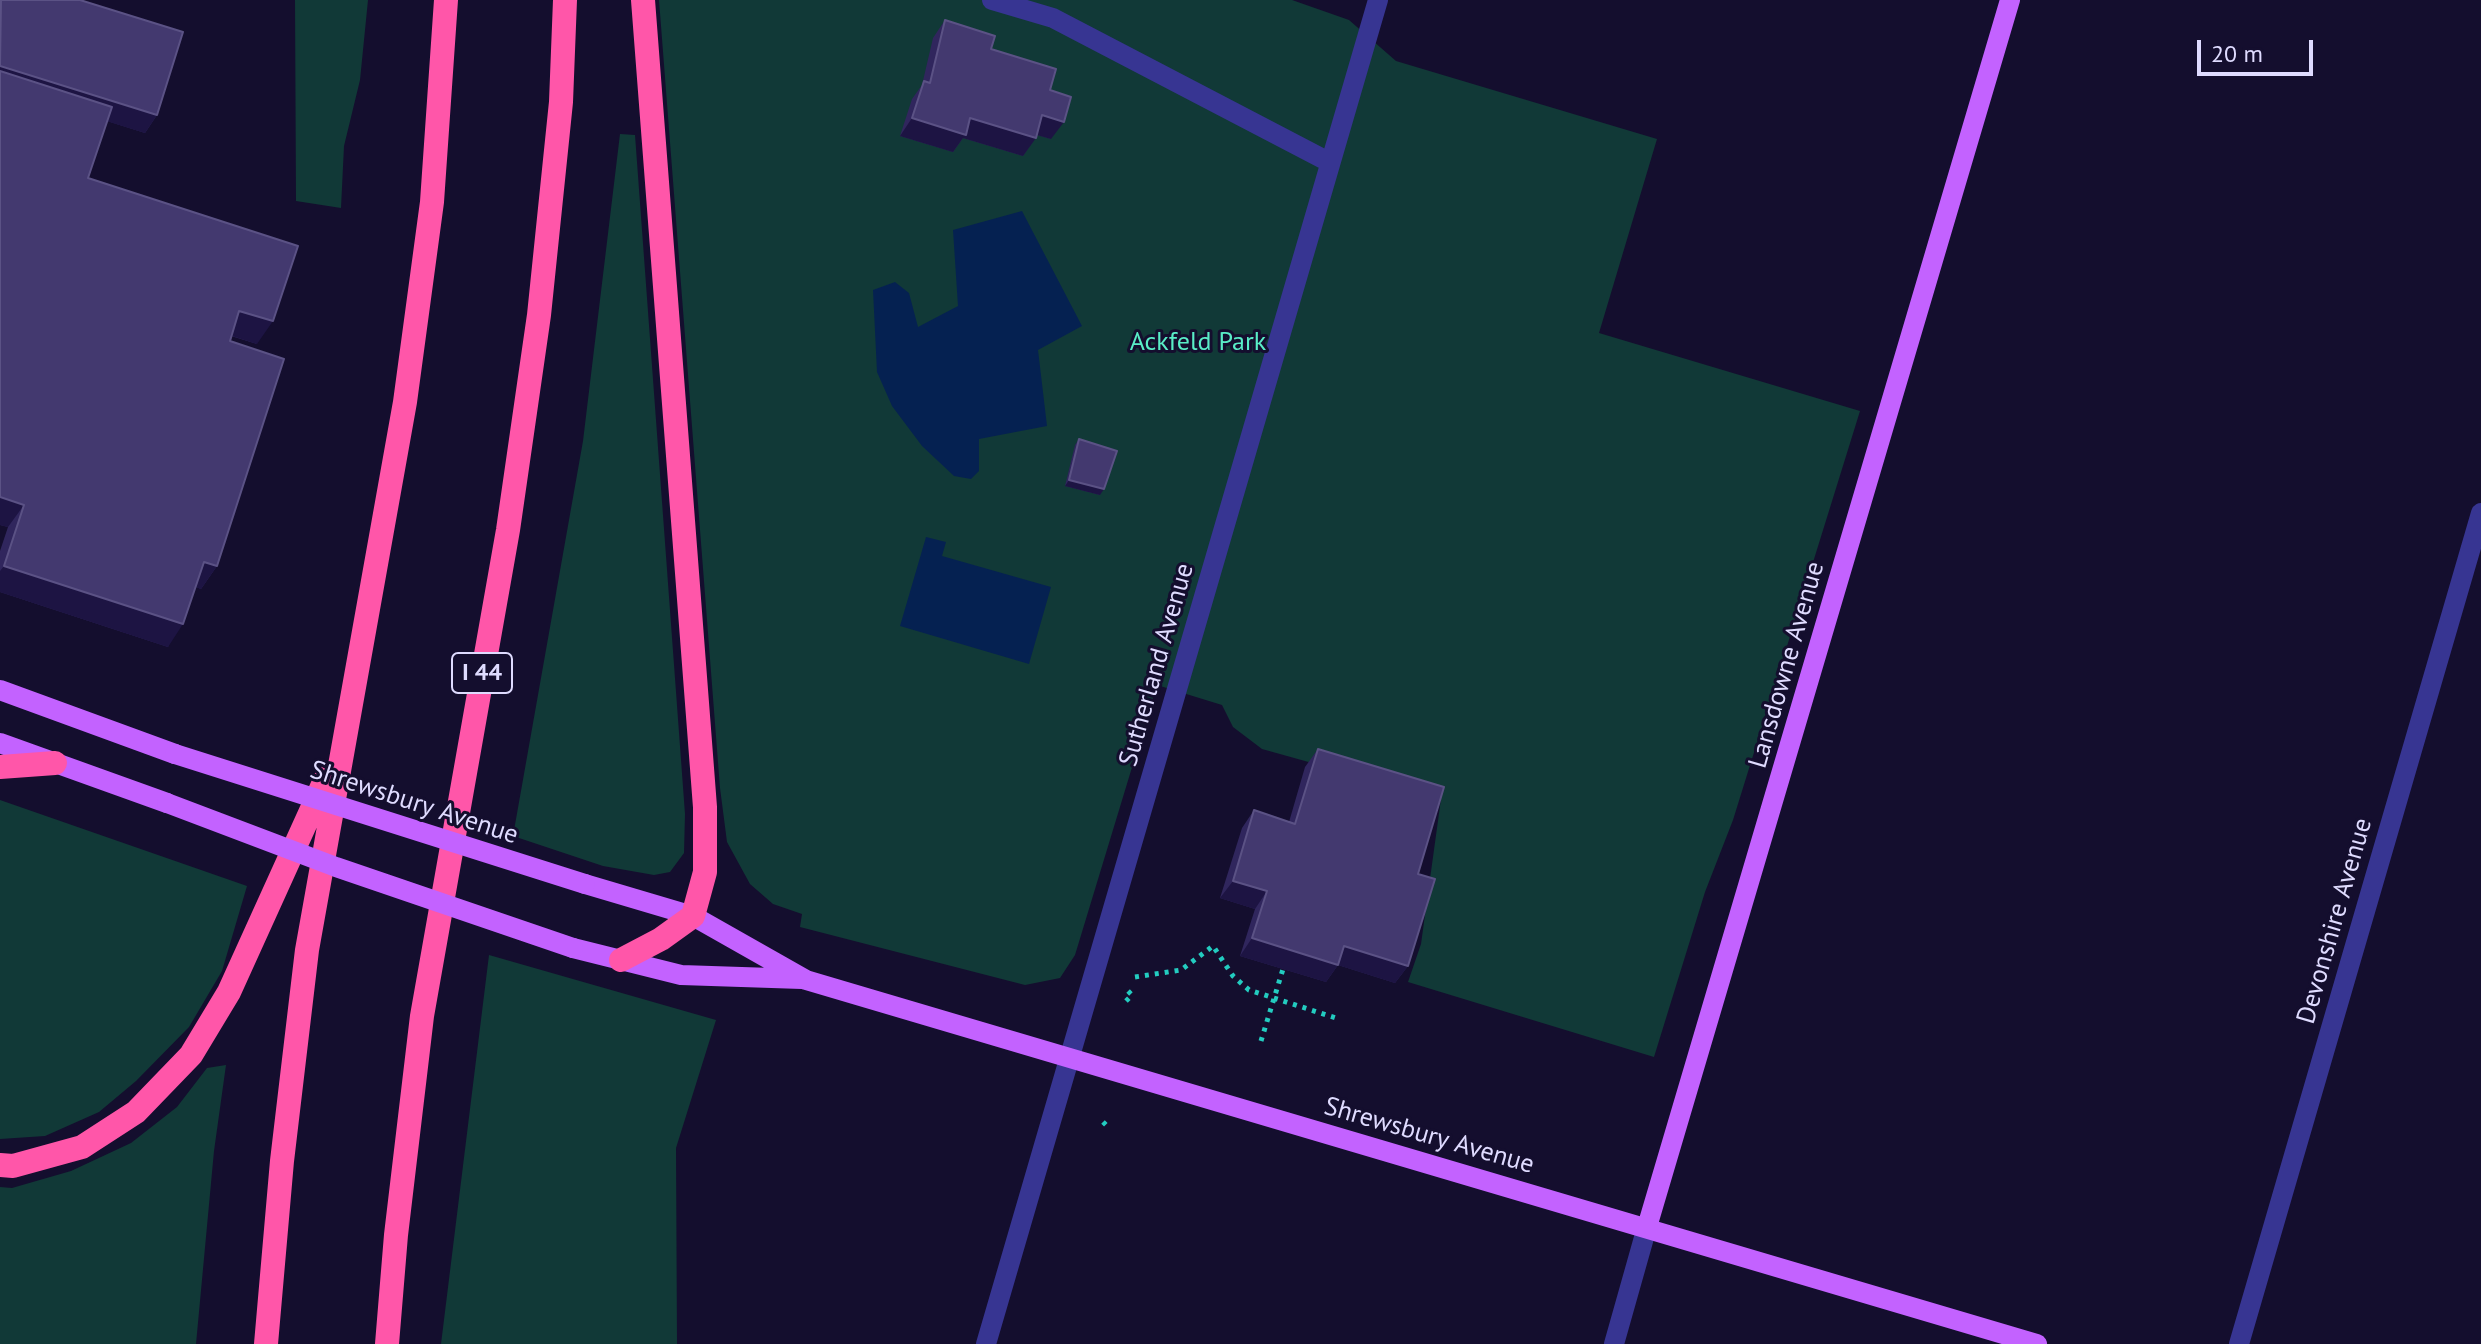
<!DOCTYPE html>
<html>
<head>
<meta charset="utf-8">
<style>
  body { margin:0 }
  #map { position:relative; width:2481px; height:1344px; overflow:hidden; background:#140e2e; font-family:"PT Sans",sans-serif }
  canvas { display:block }
  .scale { position:absolute; left:2197px; top:40px; width:116px; height:36px; box-sizing:border-box; border:4px solid #dfdbff; border-top:0; padding-left:10px; font-size:24px; line-height:28px; white-space:nowrap; color:#dfdbff; -webkit-text-stroke:6px #140e2e; paint-order:stroke }
</style>
</head>
<body>
<div id="map">
<canvas width="2481" height="1344"></canvas>
<div class="scale">20 m</div>
</div>
<script>
const context = document.querySelector('canvas').getContext('2d');
context.lineJoin = 'round';
function fill(path, color) { context.fillStyle = color; context.fill(path, 'evenodd'); }
const toPath = rows => new Path2D(rows.map(r => 'M' + r).join(''));
function stroke(path, color, width, dash) { context.strokeStyle = color; context.lineWidth = width; context.lineCap = dash ? 'butt' : 'round'; context.setLineDash(dash || []); context.stroke(path); }
function drawText(font, color, halo, rows, align = 'center') {
  context.font = font + ' "PT Sans",sans-serif'; context.lineWidth = 6; context.setLineDash([]); context.textBaseline = 'middle'; context.strokeStyle = halo; context.fillStyle = color; for (const [text, x, y, turn = 0] of rows) {
    context.save(); context.translate(x, y); context.rotate((+turn || 0) * Math.PI / 180); context.textAlign = isNaN(turn) ? turn : align; if (halo) context.strokeText(text, 0, 0); context.fillText(text, 0, 0); context.restore();
  }
}
fill(toPath([
  [295,0,368,0,360,80,344,146,341,208,296,201],
  [659,0,1292,0,1349,20,1396,61,1657,139,1599,333,1860,411,1733,820,1705,892,1654,1057,1408,982,1421,944,1441,799,1262,749,1233,727,1222,705,1157,685,1075,955,1060,978,1025,985,800,927,802,914,773,904,750,884,727,842,720,788],
  [620,134,635,135,685,814,684,853,670,872,654,875,603,866,513,836,583,441],
  [0,800,247,886,222,971,189,1027,136,1081,99,1112,45,1136,0,1139],
  [489,955,716,1020,676,1148,677,1344,441,1344],
  [226,1065,214,1151,196,1344,0,1344,0,1187,12,1188,71,1171,131,1143,177,1107,207,1068]
]), '#113937');
fill(toPath([
  [1022,211,1082,326,1038,350,1047,426,979,439,979,471,971,479,954,476,922,446,892,406,877,372,873,290,895,282,909,293,918,327,958,306,953,230],
  [926,537,946,542,942,556,1051,587,1029,664,900,626]
]), '#052151');
stroke(toPath([
  [1135,977,1181,970,1213,946,1233,976,1249,990,1339,1019],
  [1126,1001,1132,995,1127,990],
  [1261,1041,1283,969],
  [1103,1122,1107,1126]
]), '#23ccc0', 5, [4, 6]);
stroke(toPath([
  [992,0,1053,18,1329,162],
  [986,1344,1378,0],
  [1614,1344,1647,1227],
  [2239,1344,2481,513]
]), '#373592', 20);
stroke(toPath([
  [0,690,175,754],
  [0,743,167,803],
  [585,884,693,916,806,980,2037,1344],
  [573,948,681,975,802,979],
  [1647,1227,2010,0]
]), '#c362ff', 20);
stroke(toPath([
  [0,767,55,763],
  [621,960,661,939,693,916,705,872,705,807,643,0],
  [0,1165,13,1166,82,1147,136,1112,191,1055,229,992,326,778],
  [266,1344,282,1161,307,950,405,402,432,202,446,0],
  [387,1344,396,1235,422,1016,508,530,539,315,561,102,565,0]
]), '#ff56a9', 24);
stroke(toPath([
  [175,754,585,884],
  [167,803,336,867,573,948]
]), '#c362ff', 20);
fill(toPath([
  [0,0,80,0,157,115,145,133,107,121,88,178,257,344,231,336,230,341,217,566,201,589,196,587,168,647,0,592,0,551,8,527,0,525],
  [945,20,991,49,1050,90,1051,139,1037,135,1023,156,963,138,953,152,900,136,912,99,922,85,933,38],
  [1079,439,1100,495,1065,486,1075,445],
  [1318,749,1418,874,1408,966,1395,983,1338,965,1326,982,1240,956,1255,909,1220,898,1242,828,1254,810,1289,822,1305,767]
]), '#30265d');
fill(toPath([
  [0,66,157,115,145,133,0,88],
  [1042,115,1064,122,1051,139,1030,133],
  [912,118,970,118,1036,138,1023,156,963,138,953,152,900,136],
  [239,311,273,321,257,344,223,333],
  [1069,480,1104,489,1100,495,1065,486],
  [0,497,24,505,8,527,0,525],
  [204,562,217,566,201,589,188,584],
  [4,566,183,624,168,647,0,592,0,571],
  [1233,881,1267,891,1255,909,1220,898],
  [1252,938,1344,946,1408,966,1395,983,1338,965,1326,982,1240,956]
]), '#1d1443');
const building = toPath([
  [1,0,80,0,183,32,157,115,0,66,1,0],
  [945,20,995,36,991,49,1056,69,1050,90,1071,97,1064,122,1042,115,1036,138,970,118,966,135,912,118,924,81,930,83,945,20],
  [0,71,112,107,88,178,298,246,273,321,239,311,230,341,284,359,217,566,204,562,183,624,4,566,24,505,0,497,0,71],
  [1079,439,1117,451,1104,489,1069,480,1079,439],
  [1318,749,1444,787,1418,874,1435,879,1408,966,1344,946,1338,965,1252,938,1267,891,1233,881,1254,810,1295,824,1318,749]
]);
fill(building, '#43396f');
stroke(building, '#5b5285', 2);
for (const [x, y, w] of [
  [482,673,60]
]) { const box = new Path2D(); box.roundRect(x - w / 2, y - 20, w, 40, 6); context.fillStyle = '#140e2e'; context.fill(box); stroke(box, '#dfdbff', 2); }
drawText('bold 24px', '#dfdbff', null, [
  ["I 44",482,673]
]);
drawText('26px', '#59edc7', '#140e2e', [
  ["Ackfeld Park",1198,343]
]);
drawText('26px', '#dfdbff', '#140e2e', [
  ["Sutherland Avenue",1157,665,-74],
  ["Lansdowne Avenue",1787,665,-74],
  ["Shrewsbury Avenue",414,803,18],
  ["Devonshire Avenue",2335,921,-74],
  ["Shrewsbury Avenue",1429,1136,16]
]);
</script>
</body>
</html>
